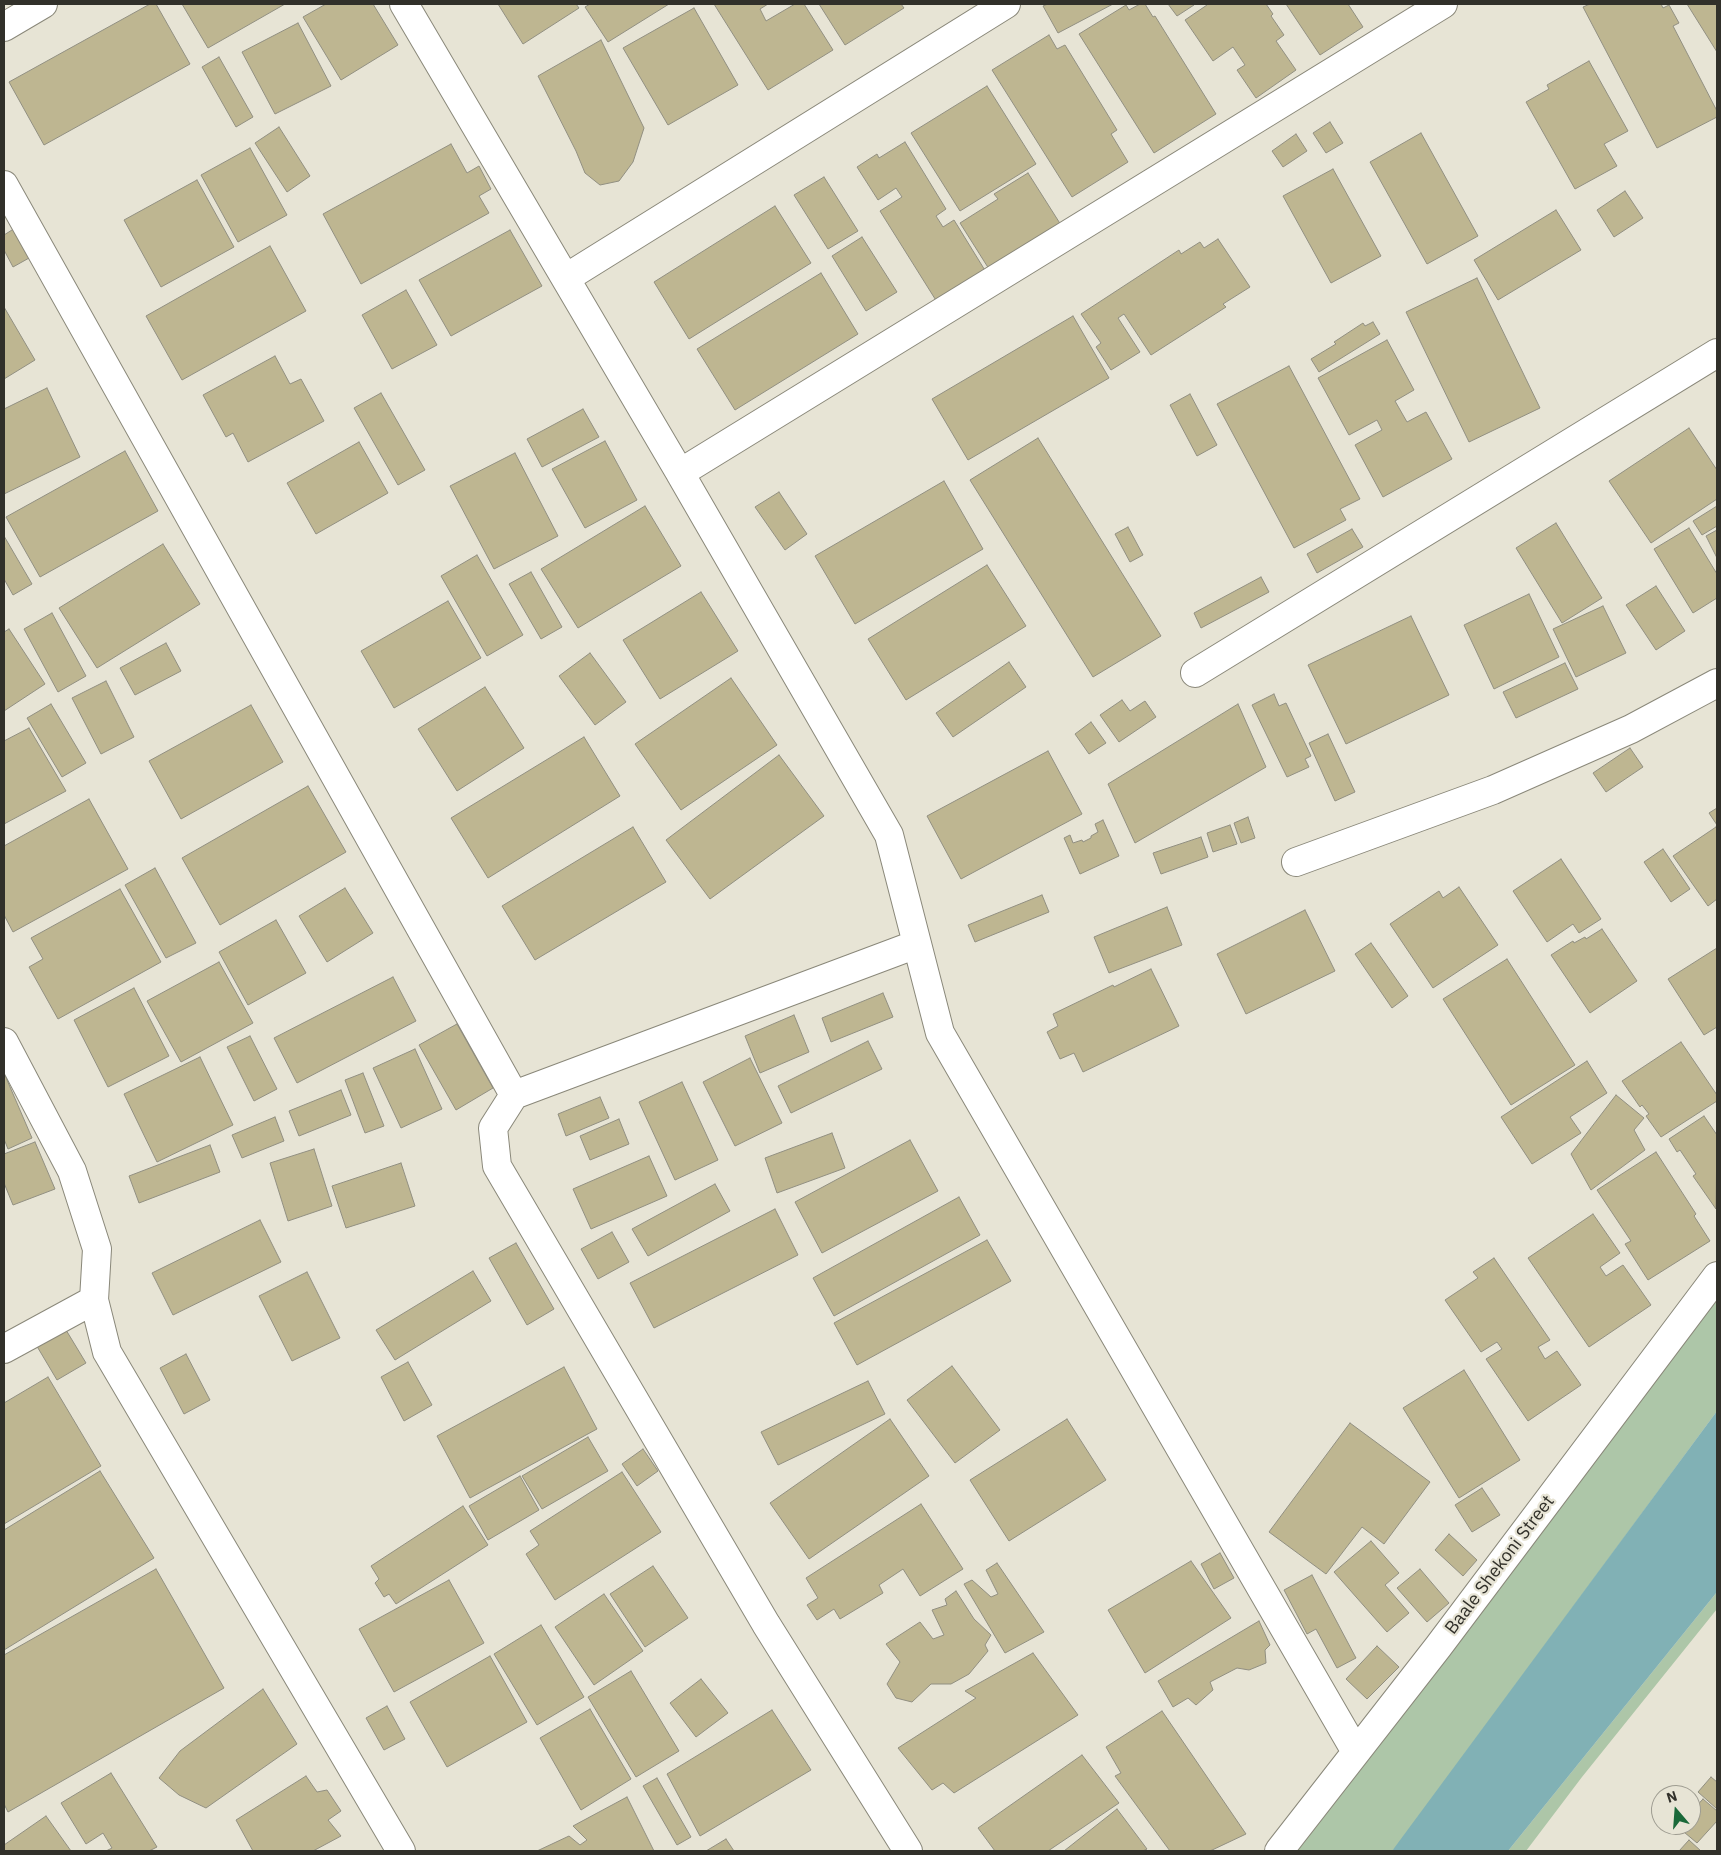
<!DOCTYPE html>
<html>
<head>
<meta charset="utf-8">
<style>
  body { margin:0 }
  #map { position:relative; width:1721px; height:1855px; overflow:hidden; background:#e7e4d5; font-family:"IBM Plex Sans",sans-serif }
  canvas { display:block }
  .frame { position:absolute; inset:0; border:5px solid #31302a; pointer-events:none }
  .north { position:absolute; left:1651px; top:1785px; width:50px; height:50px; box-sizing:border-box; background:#e7e4d5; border:1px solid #9e9c91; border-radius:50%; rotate:342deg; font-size:14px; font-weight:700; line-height:20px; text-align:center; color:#31302a }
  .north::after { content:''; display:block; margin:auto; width:18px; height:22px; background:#1a6939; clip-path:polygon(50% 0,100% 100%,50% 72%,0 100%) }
</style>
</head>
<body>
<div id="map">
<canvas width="1721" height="1855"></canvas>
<div class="frame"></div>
<div class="north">N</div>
</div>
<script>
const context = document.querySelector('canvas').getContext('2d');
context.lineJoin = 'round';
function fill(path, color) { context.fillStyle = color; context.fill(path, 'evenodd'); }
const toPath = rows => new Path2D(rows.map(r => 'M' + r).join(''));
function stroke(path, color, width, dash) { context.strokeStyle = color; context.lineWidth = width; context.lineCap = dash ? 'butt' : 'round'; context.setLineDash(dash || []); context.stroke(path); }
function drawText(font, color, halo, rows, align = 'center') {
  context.font = font + ' "IBM Plex Sans",sans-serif'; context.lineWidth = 4.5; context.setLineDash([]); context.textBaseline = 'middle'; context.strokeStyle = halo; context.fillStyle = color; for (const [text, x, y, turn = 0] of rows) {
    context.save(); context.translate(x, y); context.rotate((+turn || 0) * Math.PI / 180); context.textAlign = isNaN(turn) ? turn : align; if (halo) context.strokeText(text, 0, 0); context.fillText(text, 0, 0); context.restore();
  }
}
fill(toPath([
  [1717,1281,1717,1411,1398,1845,1392,1851,1278,1851],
  [1717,1592,1717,1609,1582,1777,1526,1851,1508,1851]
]), '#adc6a8');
fill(toPath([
  [1717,1411,1717,1592,1508,1851,1392,1851]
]), '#81b1b5');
const building = toPath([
  [150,4,156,4,190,64,44,145,9,82,150,4],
  [182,4,285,4,208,48,182,4],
  [326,4,373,4,398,45,341,80,303,17,326,4],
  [498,4,576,4,579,8,523,44,498,4],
  [590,4,669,4,608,42,585,7,590,4],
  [714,4,768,4,760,9,766,21,795,4,804,4,833,50,768,90,714,4],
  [819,4,901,4,904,8,845,45,819,4],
  [1048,4,1113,4,1058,33,1043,6,1048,4],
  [1140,4,1145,4,1153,17,1155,16,1216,114,1154,153,1079,34,1126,5,1129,10,1140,4],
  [1168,4,1193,4,1194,5,1177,16,1168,4],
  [1206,4,1266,4,1273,14,1271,16,1284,35,1276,41,1296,70,1256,98,1237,70,1245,65,1233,47,1213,61,1185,20,1207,5,1206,4],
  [1286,4,1348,4,1363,27,1320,55,1286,4],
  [1590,4,1661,4,1663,8,1669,5,1679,23,1673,26,1717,111,1717,117,1657,148,1583,7,1590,4],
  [1687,4,1717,4,1717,52,1687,4],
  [694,8,738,85,668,125,623,48,694,8],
  [298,23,331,86,275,114,242,52,298,23],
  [1049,35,1057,49,1065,45,1117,130,1111,134,1128,162,1072,197,992,70,1049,35],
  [601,40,644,128,633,162,619,181,600,185,585,173,576,151,538,76,601,40],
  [219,57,253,117,236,127,202,67,219,57],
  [1589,61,1628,131,1604,144,1617,166,1575,189,1526,102,1549,89,1547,85,1589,61],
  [987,86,1036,164,960,211,911,133,987,86],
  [1330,122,1343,143,1326,153,1313,133,1330,122],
  [279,127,310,176,287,192,255,143,279,127],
  [1421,133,1478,236,1427,264,1370,162,1421,133],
  [1296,134,1307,151,1283,167,1272,151,1296,134],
  [905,142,946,209,936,216,943,227,954,220,986,272,937,302,880,211,902,197,896,188,878,200,857,167,877,154,879,158,905,142],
  [451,144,467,173,479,166,491,189,479,196,489,213,361,284,323,214,451,144],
  [250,148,287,215,238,242,201,175,250,148],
  [1333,169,1381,256,1331,283,1283,196,1333,169],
  [1028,173,1061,225,989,269,960,223,998,199,994,194,1028,173],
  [824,177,858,231,828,249,794,195,824,177],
  [197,180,234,247,161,287,124,220,197,180],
  [1625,191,1643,218,1614,237,1597,210,1625,191],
  [775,206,811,263,689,339,654,282,775,206],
  [1556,210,1581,250,1498,300,1474,260,1556,210],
  [20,225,38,253,13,267,4,250,4,235,20,225],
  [510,230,542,286,451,336,419,280,510,230],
  [862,237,897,292,866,311,832,256,862,237],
  [1218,239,1250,287,1223,304,1226,307,1151,355,1124,314,1118,318,1140,352,1111,370,1096,347,1101,343,1081,314,1179,250,1181,254,1200,242,1204,248,1218,239],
  [270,246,306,311,182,380,146,316,270,246],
  [821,273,858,334,735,410,697,349,821,273],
  [1477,278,1540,408,1469,442,1406,312,1477,278],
  [406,290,437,345,392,369,362,315,406,290],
  [4,307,35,360,4,379,4,307],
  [1073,316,1109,378,968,460,932,399,1073,316],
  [1373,322,1380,334,1319,372,1311,359,1336,344,1334,342,1363,323,1365,326,1373,322],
  [1387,340,1414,390,1395,401,1407,422,1426,412,1452,459,1383,497,1355,445,1382,430,1377,420,1349,435,1318,378,1387,340],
  [275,356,290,384,301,379,324,421,248,462,233,433,226,437,203,395,275,356],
  [1289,366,1360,499,1340,509,1346,520,1294,548,1217,404,1289,366],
  [47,388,80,457,4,494,4,409,47,388],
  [381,393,425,470,398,485,354,408,381,393],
  [1190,394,1217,445,1197,456,1170,405,1190,394],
  [583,409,599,437,542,467,527,439,583,409],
  [1689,428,1717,470,1717,499,1651,543,1609,481,1689,428],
  [1038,438,1161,636,1093,677,970,480,1038,438],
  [605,441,637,500,585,528,552,469,605,441],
  [359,442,388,493,316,534,287,483,359,442],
  [125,451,158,511,40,577,6,517,125,451],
  [515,453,558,536,494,569,450,486,515,453],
  [944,481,983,549,855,624,815,556,944,481],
  [779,492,807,534,785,550,755,507,779,492],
  [645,506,681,566,578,628,541,569,645,506],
  [1717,506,1717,526,1702,535,1693,521,1717,506],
  [1556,523,1602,598,1562,623,1516,548,1556,523],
  [1128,527,1143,555,1130,562,1115,534,1128,527],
  [1689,528,1717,574,1717,598,1693,613,1654,549,1689,528],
  [1352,529,1363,547,1317,573,1307,554,1352,529],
  [1717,530,1717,558,1706,536,1717,530],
  [4,536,32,584,13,595,4,579,4,536],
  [163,544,200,604,97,668,59,608,163,544],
  [477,555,523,635,487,656,441,576,477,555],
  [987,565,1026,626,906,700,868,639,987,565],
  [531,572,562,627,541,639,509,584,531,572],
  [1261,577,1269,592,1201,628,1194,613,1261,577],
  [1656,586,1685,631,1656,650,1626,605,1656,586],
  [701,592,738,651,660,699,623,640,701,592],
  [1529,594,1559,657,1494,689,1464,625,1529,594],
  [448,601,481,658,394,708,361,651,448,601],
  [1603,606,1626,653,1576,677,1553,629,1603,606],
  [52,613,86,676,58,692,24,629,52,613],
  [1411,616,1449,695,1346,744,1308,665,1411,616],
  [9,629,45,684,4,711,4,632,9,629],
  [166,643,181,671,135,695,120,668,166,643],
  [590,653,626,702,595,725,559,676,590,653],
  [1009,662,1026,687,953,737,936,713,1009,662],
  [1565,663,1578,689,1516,718,1503,692,1565,663],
  [731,678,777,745,681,810,635,744,731,678],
  [106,681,134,737,101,754,72,698,106,681],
  [485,687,524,748,457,791,418,729,485,687],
  [1274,694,1279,706,1286,703,1311,756,1305,759,1309,767,1287,777,1252,705,1274,694],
  [1122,700,1130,711,1145,701,1156,717,1119,742,1100,715,1122,700],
  [51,704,86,763,62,777,27,718,51,704],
  [1238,704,1266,767,1135,843,1108,784,1238,704],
  [251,705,283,762,181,819,149,761,251,705],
  [1091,722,1106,743,1089,754,1075,734,1091,722],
  [29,728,66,791,4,824,4,741,29,728],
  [1328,734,1355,792,1335,801,1309,743,1328,734],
  [584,737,620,796,488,878,451,818,584,737],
  [1630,748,1643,767,1606,792,1593,773,1630,748],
  [1048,751,1082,814,961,879,927,816,1048,751],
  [779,755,824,816,710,899,666,840,779,755],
  [308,786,346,852,220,925,182,858,308,786],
  [89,799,128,869,13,932,4,915,4,846,89,799],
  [1717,808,1717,825,1709,813,1717,808],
  [1248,817,1255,838,1241,843,1234,823,1248,817],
  [1103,820,1119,856,1080,874,1064,838,1070,835,1073,843,1082,840,1083,842,1091,838,1091,836,1098,832,1095,824,1103,820],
  [1230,825,1237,844,1213,852,1207,833,1230,825],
  [633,827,666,882,535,960,502,906,633,827],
  [1716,827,1717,829,1717,899,1708,906,1673,856,1716,827],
  [1201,837,1208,857,1161,874,1153,853,1201,837],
  [1663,849,1690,889,1671,902,1644,862,1663,849],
  [1561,859,1601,919,1579,933,1573,924,1547,942,1513,891,1561,859],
  [155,868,196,943,166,958,125,885,155,868],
  [1459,887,1498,945,1433,988,1390,924,1439,891,1443,898,1459,887],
  [345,888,373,933,327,962,299,916,345,888],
  [120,889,161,962,58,1019,29,967,43,959,31,938,120,889],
  [1042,895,1049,912,975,942,968,925,1042,895],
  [1167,907,1182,945,1109,973,1094,937,1167,907],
  [1305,910,1335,971,1246,1014,1217,954,1305,910],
  [276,920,306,973,248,1005,219,952,276,920],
  [1602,929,1637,981,1590,1013,1551,955,1573,941,1574,943,1585,937,1586,939,1602,929],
  [1371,943,1408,996,1392,1008,1355,954,1371,943],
  [1717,948,1717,1027,1704,1035,1668,979,1717,948],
  [1507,959,1575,1065,1511,1105,1443,999,1507,959],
  [219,962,253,1023,181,1062,147,1001,219,962],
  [1151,969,1179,1026,1083,1072,1074,1053,1060,1059,1047,1032,1058,1026,1053,1014,1113,985,1114,987,1151,969],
  [393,977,416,1021,297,1083,274,1038,393,977],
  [134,988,169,1056,108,1087,74,1020,134,988],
  [883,993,893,1017,831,1042,822,1018,883,993],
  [794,1015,809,1052,760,1073,745,1036,794,1015],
  [457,1024,493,1088,456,1110,419,1045,457,1024],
  [250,1036,277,1089,254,1101,227,1047,250,1036],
  [868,1041,882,1069,791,1113,778,1086,868,1041],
  [1681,1042,1717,1095,1717,1101,1661,1137,1646,1116,1649,1114,1642,1105,1640,1107,1622,1081,1681,1042],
  [415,1049,442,1109,401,1128,373,1068,415,1049],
  [200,1057,233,1125,157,1162,124,1094,200,1057],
  [750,1058,782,1123,735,1146,703,1082,750,1058],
  [1587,1061,1607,1093,1570,1117,1581,1133,1532,1164,1501,1117,1587,1061],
  [4,1073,32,1138,8,1149,4,1139,4,1073],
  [363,1073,384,1126,365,1133,345,1080,363,1073],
  [682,1082,718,1160,675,1180,639,1102,682,1082],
  [341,1090,351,1115,299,1136,289,1111,341,1090],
  [1616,1095,1644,1118,1634,1130,1645,1150,1591,1190,1571,1154,1616,1095],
  [600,1097,609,1118,566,1136,558,1114,600,1097],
  [1704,1116,1717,1135,1716,1209,1693,1176,1696,1174,1680,1150,1677,1152,1669,1139,1704,1116],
  [275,1117,284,1141,242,1158,232,1135,275,1117],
  [619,1119,629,1144,590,1160,580,1136,619,1119],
  [832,1133,845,1168,777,1193,765,1158,832,1133],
  [910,1140,938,1191,822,1253,795,1202,910,1140],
  [35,1142,55,1189,13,1205,4,1183,4,1154,35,1142],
  [210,1145,220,1172,139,1203,129,1176,210,1145],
  [314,1149,332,1206,288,1221,270,1163,314,1149],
  [1656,1152,1696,1214,1694,1216,1710,1241,1648,1280,1625,1244,1631,1241,1597,1190,1656,1152],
  [649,1156,667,1196,591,1229,573,1189,649,1156],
  [401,1163,415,1206,346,1228,332,1186,401,1163],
  [715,1184,730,1211,648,1256,632,1229,715,1184],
  [959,1197,980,1235,834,1316,813,1278,959,1197],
  [775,1209,798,1255,654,1328,630,1283,775,1209],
  [1593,1214,1620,1253,1600,1267,1606,1276,1623,1265,1651,1305,1589,1347,1528,1258,1593,1214],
  [260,1220,281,1262,173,1315,152,1273,260,1220],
  [612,1232,629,1262,598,1279,581,1249,612,1232],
  [987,1240,1011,1281,857,1365,834,1323,987,1240],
  [516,1243,554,1309,527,1325,489,1258,516,1243],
  [1494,1258,1550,1340,1538,1347,1545,1359,1557,1351,1581,1385,1528,1421,1486,1359,1502,1349,1497,1342,1481,1352,1445,1300,1478,1278,1473,1272,1494,1258],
  [473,1271,491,1301,395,1360,376,1330,473,1271],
  [307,1272,340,1338,292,1361,259,1296,307,1272],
  [63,1325,86,1363,57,1380,35,1343,63,1325],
  [186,1354,210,1400,184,1414,160,1368,186,1354],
  [408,1362,432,1405,404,1421,381,1377,408,1362],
  [952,1366,1000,1430,955,1463,907,1400,952,1366],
  [564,1367,597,1429,470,1498,437,1436,564,1367],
  [1464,1370,1520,1460,1459,1498,1403,1408,1464,1370],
  [48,1377,101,1466,4,1524,4,1403,48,1377],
  [868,1381,885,1414,778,1465,761,1432,868,1381],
  [890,1419,929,1476,809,1559,770,1503,890,1419],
  [1067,1419,1106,1480,1009,1541,970,1480,1067,1419],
  [1350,1423,1430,1482,1384,1544,1362,1527,1326,1574,1269,1532,1350,1423],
  [588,1437,608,1471,542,1509,522,1476,588,1437],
  [643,1449,658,1471,637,1486,622,1464,643,1449],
  [100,1471,154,1558,4,1650,4,1530,100,1471],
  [622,1472,661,1532,555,1600,526,1554,539,1545,530,1531,622,1472],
  [520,1476,539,1510,488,1540,469,1506,520,1476],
  [1482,1488,1500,1515,1472,1532,1455,1505,1482,1488],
  [921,1504,963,1569,920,1596,903,1569,879,1585,883,1593,840,1619,834,1609,817,1620,807,1605,818,1598,806,1578,921,1504],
  [463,1506,488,1545,396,1604,389,1594,384,1597,375,1583,379,1579,371,1566,463,1506],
  [1449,1534,1477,1560,1463,1576,1435,1550,1449,1534],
  [1371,1541,1399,1573,1385,1585,1409,1613,1387,1632,1334,1572,1371,1541],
  [1220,1553,1234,1578,1214,1589,1201,1564,1220,1553],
  [1191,1561,1231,1618,1145,1673,1108,1610,1191,1561],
  [997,1563,1044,1632,1005,1653,964,1584,972,1580,991,1597,998,1594,986,1570,997,1563],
  [653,1566,688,1618,645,1647,610,1594,653,1566],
  [156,1569,224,1688,8,1812,4,1804,4,1655,156,1569],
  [1420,1569,1449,1603,1427,1622,1397,1588,1420,1569],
  [1312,1575,1356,1658,1337,1668,1316,1629,1307,1634,1284,1590,1312,1575],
  [449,1580,484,1643,394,1692,359,1629,449,1580],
  [956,1591,974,1619,991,1635,985,1645,988,1651,969,1674,951,1684,931,1684,912,1702,896,1698,887,1684,900,1662,886,1644,920,1622,933,1639,944,1635,932,1610,947,1605,945,1599,956,1591],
  [604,1594,643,1651,594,1685,555,1627,604,1594],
  [1259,1621,1270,1645,1265,1650,1266,1663,1249,1670,1237,1668,1210,1682,1213,1690,1196,1705,1188,1698,1173,1707,1158,1681,1259,1621],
  [541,1625,584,1697,537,1725,494,1654,541,1625],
  [1377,1646,1399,1667,1367,1699,1346,1679,1377,1646],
  [1033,1653,1078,1715,954,1793,943,1783,932,1790,898,1748,976,1698,965,1691,1033,1653],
  [490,1656,527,1722,447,1767,410,1702,490,1656],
  [631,1671,679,1751,636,1777,588,1697,631,1671],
  [701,1679,728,1713,696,1737,670,1703,701,1679],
  [263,1689,297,1744,206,1808,179,1795,159,1778,180,1751,263,1689],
  [387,1706,405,1739,384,1750,366,1718,387,1706],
  [590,1709,631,1779,581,1810,540,1738,590,1709],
  [772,1710,811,1770,700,1836,667,1774,772,1710],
  [1162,1711,1246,1834,1210,1851,1170,1851,1115,1776,1121,1773,1106,1747,1162,1711],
  [1082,1755,1119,1803,1048,1851,995,1851,978,1828,1082,1755],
  [111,1773,157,1847,149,1851,106,1851,112,1848,103,1833,86,1844,61,1803,111,1773],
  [306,1776,317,1792,327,1790,341,1811,328,1820,341,1836,313,1851,253,1851,236,1820,306,1776],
  [1711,1777,1717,1782,1717,1809,1698,1792,1711,1777],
  [657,1778,691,1837,677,1845,643,1786,657,1778],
  [627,1797,654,1851,537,1851,569,1836,580,1845,587,1840,573,1826,627,1797],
  [1703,1799,1717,1811,1717,1821,1697,1843,1678,1827,1680,1825,1691,1825,1691,1812,1703,1799],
  [1117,1809,1147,1849,1143,1851,1064,1851,1117,1809],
  [46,1816,71,1851,4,1851,4,1845,46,1816],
  [726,1839,734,1851,706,1851,726,1839],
  [1689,1840,1701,1851,1679,1851,1689,1840]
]);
fill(building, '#beb691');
stroke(building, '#918f81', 1);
const minor = toPath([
  [404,4,680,473],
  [4,27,43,4],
  [4,185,514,1095],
  [566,278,1006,4],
  [1195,673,1717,353],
  [1296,862,1493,790,1631,729,1717,683],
  [4,1042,72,1171,97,1249,94,1300,107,1352,401,1851],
  [4,1349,94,1300],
  [1356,1752,940,1033,889,835,680,473,1443,4],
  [908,1851,766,1624,497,1166,493,1128,514,1095,917,944],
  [1279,1851,1438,1647,1717,1276]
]);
stroke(minor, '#8a887a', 30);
stroke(minor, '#fff', 28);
drawText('18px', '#31302a', '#e7e4d5', [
  ["Baale Shekoni Street",1500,1565,-53]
]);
</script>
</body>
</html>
